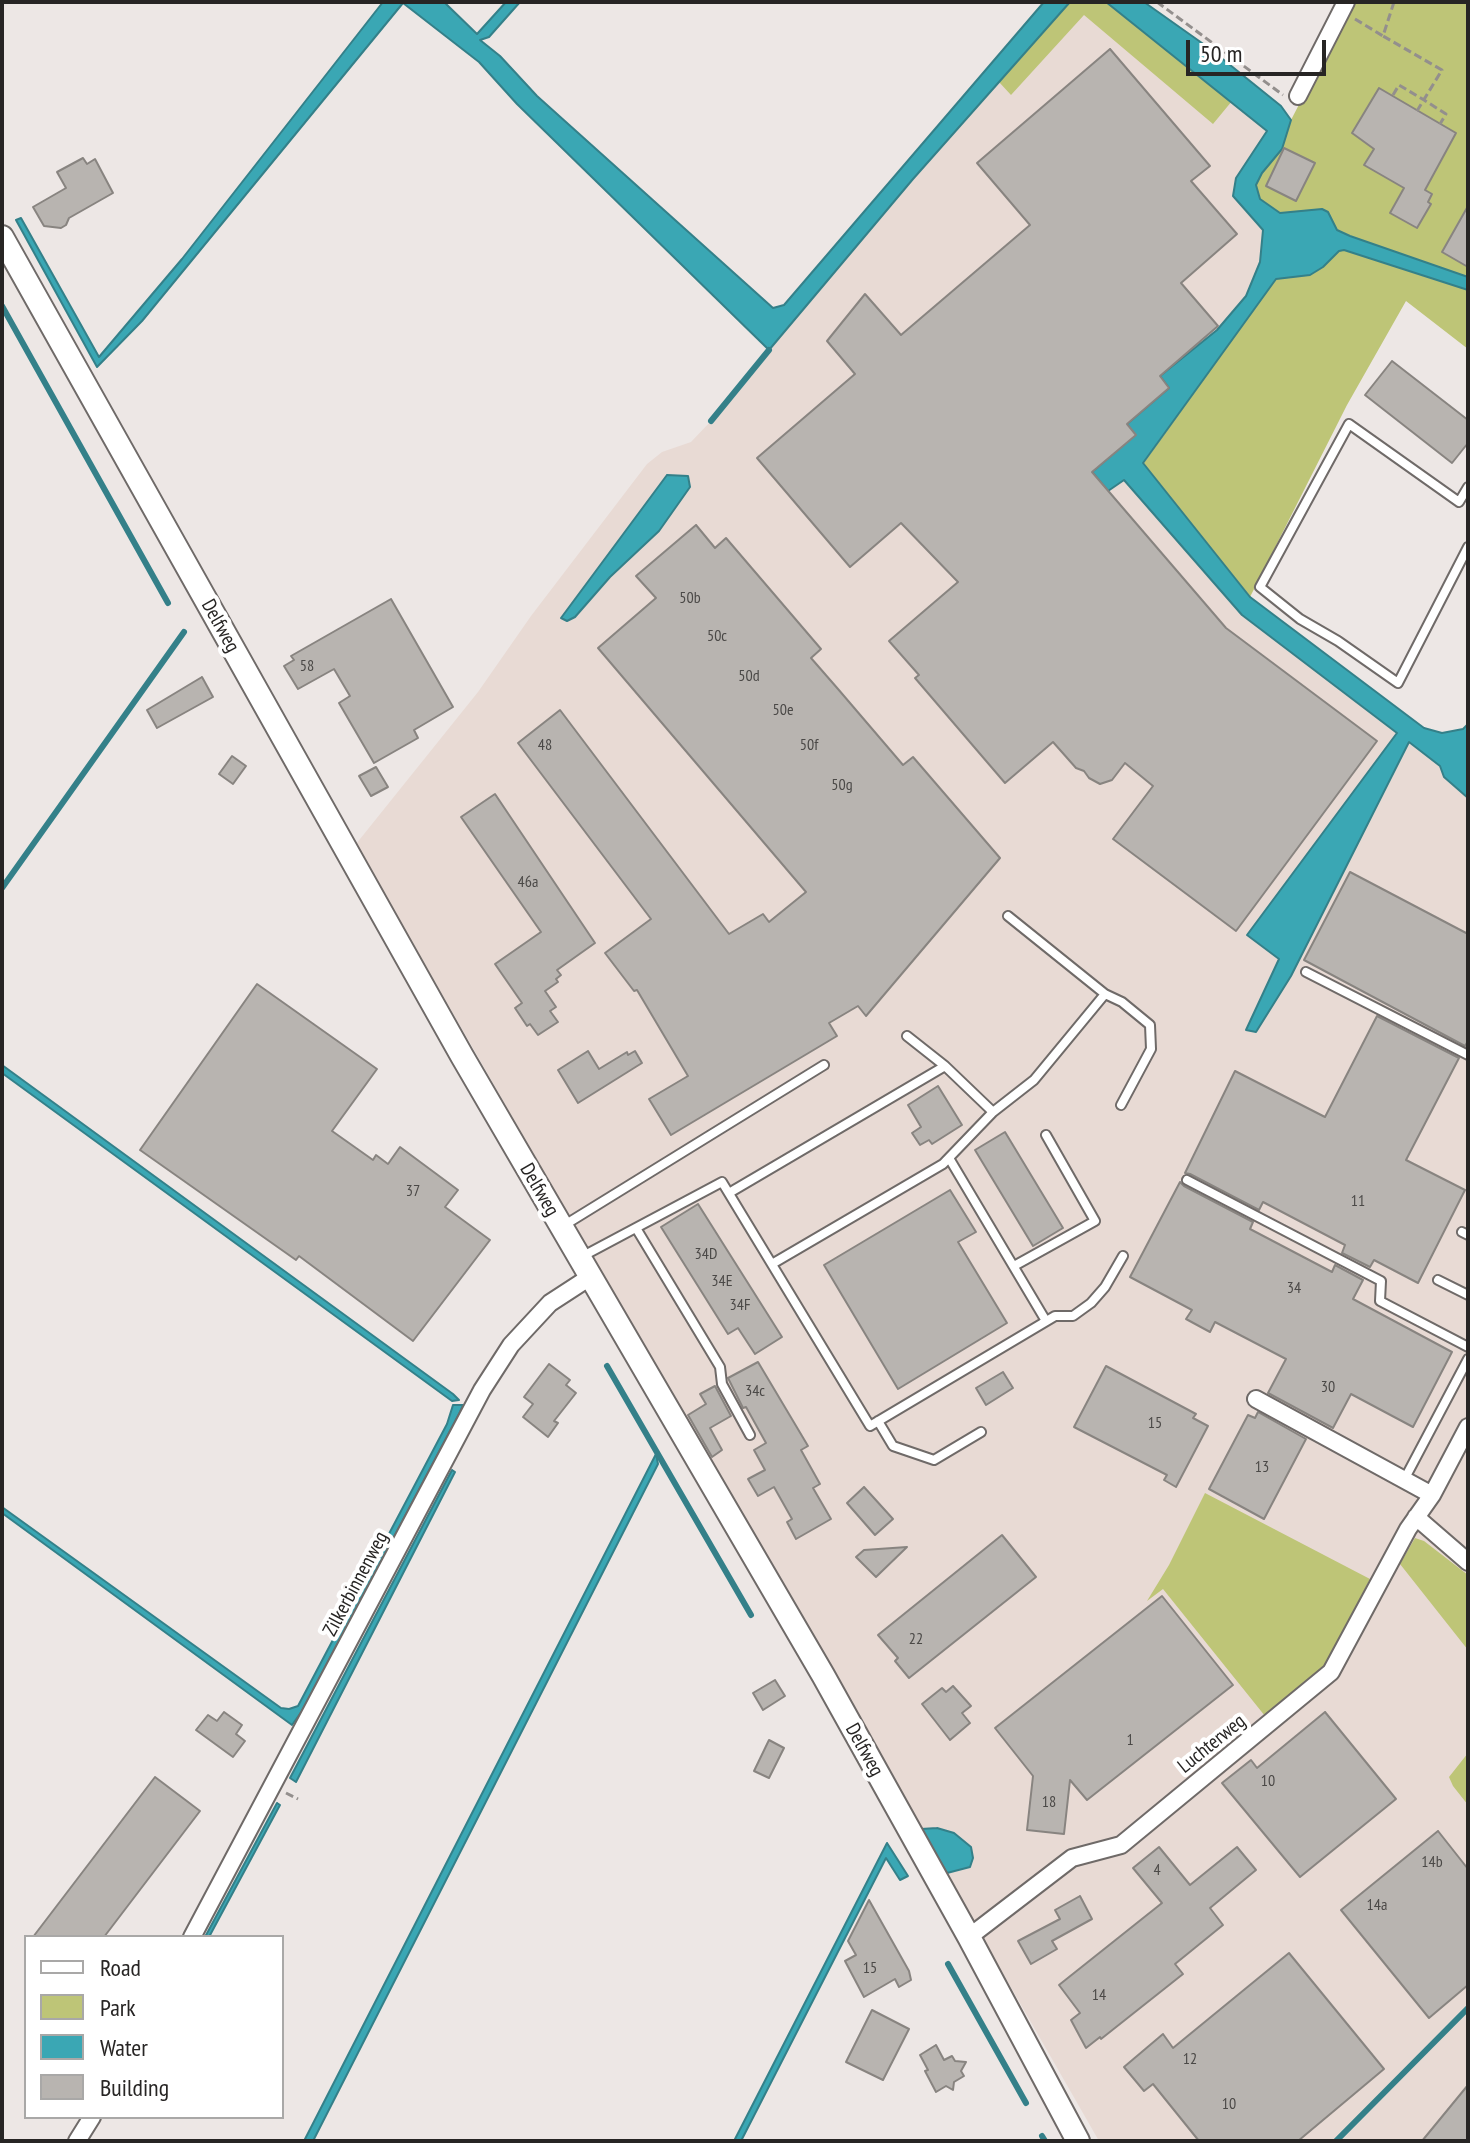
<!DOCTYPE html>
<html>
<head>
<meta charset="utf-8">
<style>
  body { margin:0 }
  #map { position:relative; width:1470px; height:2143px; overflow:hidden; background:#ede7e5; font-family:"PT Sans Narrow",sans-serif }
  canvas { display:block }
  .frame { position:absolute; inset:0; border:4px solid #272524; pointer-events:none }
  .legend { position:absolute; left:24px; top:1935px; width:260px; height:184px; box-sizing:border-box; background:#fff; border:2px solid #a9a8a7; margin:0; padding:10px 14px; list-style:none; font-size:24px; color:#272524 }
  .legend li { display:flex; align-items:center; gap:16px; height:40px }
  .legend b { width:40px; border:2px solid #a9a8a7 }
  .scale { position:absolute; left:1186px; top:40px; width:140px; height:36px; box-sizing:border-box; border:4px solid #272524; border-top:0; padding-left:10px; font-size:24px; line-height:28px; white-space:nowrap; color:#272524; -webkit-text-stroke:6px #fff; paint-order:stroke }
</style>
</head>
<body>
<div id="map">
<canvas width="1470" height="2143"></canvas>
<div class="frame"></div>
<ul class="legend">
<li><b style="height:10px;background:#fff"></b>Road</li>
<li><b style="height:22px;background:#bec577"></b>Park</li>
<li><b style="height:22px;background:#3aa7b4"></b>Water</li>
<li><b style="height:22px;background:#b8b4b0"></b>Building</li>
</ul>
<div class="scale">50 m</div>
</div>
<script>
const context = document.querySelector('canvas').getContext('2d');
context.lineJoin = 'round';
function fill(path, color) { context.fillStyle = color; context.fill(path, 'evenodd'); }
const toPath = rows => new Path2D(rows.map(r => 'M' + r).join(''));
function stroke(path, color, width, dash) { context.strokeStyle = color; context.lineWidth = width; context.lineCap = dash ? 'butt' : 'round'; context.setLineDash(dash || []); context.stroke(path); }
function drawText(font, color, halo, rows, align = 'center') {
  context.font = font + ' "PT Sans Narrow",sans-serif'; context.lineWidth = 8; context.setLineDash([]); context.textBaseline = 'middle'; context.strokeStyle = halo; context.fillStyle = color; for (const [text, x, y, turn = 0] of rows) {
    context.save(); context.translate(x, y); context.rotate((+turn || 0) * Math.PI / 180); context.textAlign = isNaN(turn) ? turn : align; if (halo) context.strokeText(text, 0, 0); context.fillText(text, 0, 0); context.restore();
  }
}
fill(toPath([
  [1070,2,1106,2,1268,131,1236,178,1233,196,1263,230,1260,262,1246,296,1217,330,1161,376,1169,388,1136,435,1092,472,1124,480,1242,615,1440,766,1444,777,1468,798,1468,2141,1099,2141,356,844,478,692,531,616,647,464,662,452,691,442,711,421,877,220]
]), '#e8dad4');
fill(toPath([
  [1070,2,1106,2,1232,101,1213,124,1084,15,1011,95,999,82],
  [1352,2,1468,2,1468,349,1406,301,1347,405,1250,597,1143,464,1276,278,1310,275,1323,267,1339,250,1365,242,1337,230,1323,209,1280,213,1260,199,1256,185,1262,173,1282,149,1291,120],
  [1205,1493,1370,1579,1324,1668,1265,1716,1163,1589,1147,1601,1169,1565],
  [1415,1538,1424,1541,1468,1575,1468,1650,1400,1564],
  [1468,1753,1468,1805,1453,1786,1449,1777]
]), '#bec577');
const water = toPath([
  [383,2,444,2,477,34,506,2,520,2,489,37,480,40,500,56,537,96,773,308,784,305,1044,2,1070,2,913,179,769,350,517,104,479,62,403,3,142,321,97,367,16,220,21,218,99,357,182,259,383,2],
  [1106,2,1144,2,1209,48,1281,106,1291,120,1282,149,1262,173,1256,185,1260,199,1280,213,1322,209,1328,212,1337,230,1350,236,1468,277,1468,290,1344,250,1339,251,1323,267,1310,275,1276,279,1143,463,1250,597,1424,728,1442,733,1463,729,1468,724,1468,798,1444,777,1440,766,1409,742,1291,976,1256,1032,1246,1030,1279,959,1247,935,1397,733,1242,615,1124,480,1108,491,1092,472,1135,435,1127,424,1169,388,1160,376,1217,330,1246,296,1260,262,1263,230,1233,196,1236,178,1267,131,1106,2],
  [667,475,688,476,690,487,659,531,610,577,575,617,567,621,561,618,667,475],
  [2,1065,453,1394,459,1400,452,1401,2,1073,2,1065],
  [453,1405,463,1405,460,1412,302,1711,292,1725,2,1513,2,1507,281,1708,289,1709,298,1706,447,1424,453,1405],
  [656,1454,658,1464,313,2141,304,2141,656,1454],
  [452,1470,455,1472,296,1782,290,1778,452,1470],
  [277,1803,280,1805,209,1937,205,1937,277,1803],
  [937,1828,954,1833,971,1847,973,1858,970,1867,947,1873,921,1829,937,1828],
  [887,1843,908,1876,900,1880,886,1858,741,2141,734,2141,887,1843]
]);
fill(water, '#3aa7b4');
stroke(water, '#348089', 2);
stroke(toPath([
  [2,306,168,603],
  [711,421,769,350],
  [2,888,184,632],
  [607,1366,751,1615],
  [948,1964,1026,2103],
  [1042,2136,1045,2141],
  [1336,2141,1468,2008]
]), '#348089', 6);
const building = toPath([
  [1110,49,1210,166,1191,181,1237,234,1181,283,1218,326,1160,376,1169,388,1127,424,1136,435,1092,472,1226,628,1377,741,1236,931,1113,839,1153,786,1125,763,1112,780,1100,784,1089,778,1084,771,1076,768,1053,742,1005,783,915,678,919,675,889,641,958,582,901,523,850,567,757,458,855,374,827,341,865,294,901,335,1030,225,977,163,1110,49],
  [1379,88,1456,133,1425,190,1432,194,1428,202,1431,204,1417,228,1390,213,1404,188,1364,165,1374,149,1352,133,1379,88],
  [1284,148,1315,163,1296,201,1266,186,1284,148],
  [83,158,87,164,95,159,113,193,69,218,66,225,61,228,44,226,33,207,66,188,57,172,83,158],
  [1468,206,1468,267,1442,252,1468,206],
  [1392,361,1468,420,1468,443,1452,463,1365,395,1392,361],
  [696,525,715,548,726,538,821,649,811,658,838,689,903,765,913,757,1000,858,866,1016,858,1006,829,1023,837,1036,671,1135,649,1099,688,1076,637,990,634,991,605,953,651,919,518,743,560,710,729,934,763,914,769,922,806,892,598,648,656,598,636,576,696,525],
  [391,599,453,707,414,730,418,738,374,763,339,703,350,696,334,669,298,689,284,666,294,660,291,656,391,599],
  [202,677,213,697,157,728,147,710,202,677],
  [232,756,246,766,233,784,219,774,232,756],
  [376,767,388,787,371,796,359,776,376,767],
  [495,794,595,943,557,970,561,975,556,979,558,982,545,991,556,1007,550,1011,558,1022,538,1035,530,1024,527,1026,515,1008,522,1003,495,964,541,932,461,817,495,794],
  [1350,872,1468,934,1468,1041,1465,1046,1304,960,1350,872],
  [257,984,377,1069,332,1131,373,1160,376,1155,388,1164,400,1147,458,1190,445,1207,490,1240,413,1341,299,1256,296,1260,140,1150,257,984],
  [1377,1016,1459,1058,1406,1160,1465,1190,1418,1283,1374,1260,1370,1267,1342,1253,1345,1245,1263,1202,1259,1210,1190,1174,1185,1173,1235,1071,1325,1117,1377,1016],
  [588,1051,599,1069,627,1052,628,1055,635,1051,642,1063,578,1103,558,1070,588,1051],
  [938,1086,962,1125,932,1144,929,1140,920,1145,912,1133,921,1127,908,1105,938,1086],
  [1005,1132,1063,1228,1033,1246,975,1150,1005,1132],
  [1180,1182,1184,1186,1253,1222,1250,1229,1332,1272,1335,1265,1363,1280,1353,1299,1452,1352,1413,1427,1351,1394,1333,1428,1268,1393,1286,1359,1215,1322,1210,1332,1186,1319,1192,1310,1130,1277,1180,1182],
  [950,1190,976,1232,958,1242,1007,1323,898,1389,824,1265,950,1190],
  [698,1204,782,1337,755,1354,738,1328,728,1334,661,1227,698,1204],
  [758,1362,808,1446,801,1450,820,1484,813,1488,831,1519,796,1539,787,1522,792,1519,774,1487,758,1496,748,1479,765,1470,754,1450,766,1443,746,1407,743,1408,728,1378,758,1362],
  [549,1364,570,1380,566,1385,576,1393,554,1421,558,1423,548,1437,523,1417,533,1404,524,1397,549,1364],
  [1106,1366,1196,1414,1193,1418,1208,1426,1176,1487,1164,1480,1167,1475,1074,1427,1106,1366],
  [1003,1372,1013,1388,986,1405,976,1388,1003,1372],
  [715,1386,731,1416,710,1428,722,1450,712,1457,688,1415,706,1404,700,1394,715,1386],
  [1258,1412,1306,1439,1264,1519,1209,1489,1248,1415,1255,1418,1258,1412],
  [864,1487,893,1519,875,1535,847,1503,864,1487],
  [1002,1535,1036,1577,909,1678,895,1661,898,1658,878,1635,1002,1535],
  [907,1547,876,1577,856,1557,864,1550,907,1547],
  [1162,1596,1233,1685,1087,1800,1070,1780,1064,1834,1027,1830,1033,1776,995,1728,1162,1596],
  [775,1680,785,1696,763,1710,753,1693,775,1680],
  [953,1686,971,1706,962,1713,970,1723,950,1740,922,1704,942,1688,946,1692,953,1686],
  [224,1712,242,1725,236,1734,245,1741,233,1757,196,1730,208,1715,217,1721,224,1712],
  [1325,1712,1396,1799,1300,1877,1222,1783,1251,1760,1257,1768,1325,1712],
  [769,1740,784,1748,769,1778,754,1771,769,1740],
  [155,1777,200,1811,104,1937,33,1937,155,1777],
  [1438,1831,1468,1869,1468,1985,1429,2018,1341,1910,1438,1831],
  [1159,1847,1190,1885,1237,1847,1256,1870,1210,1908,1223,1925,1175,1964,1183,1974,1101,2039,1100,2037,1086,2048,1071,2020,1080,2013,1059,1985,1162,1903,1133,1868,1159,1847],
  [1080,1896,1092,1919,1052,1941,1057,1949,1031,1964,1018,1941,1060,1919,1055,1910,1080,1896],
  [869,1900,909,1971,911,1980,899,1987,895,1979,864,1997,845,1961,856,1955,848,1941,869,1900],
  [1289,1953,1384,2069,1298,2141,1199,2141,1153,2084,1144,2091,1124,2067,1163,2034,1173,2048,1289,1953],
  [872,2010,909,2029,883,2080,846,2062,872,2010],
  [936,2045,944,2060,952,2056,955,2061,966,2062,961,2071,964,2076,954,2082,953,2090,946,2086,936,2092,925,2071,928,2070,920,2055,936,2045],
  [1468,2085,1468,2141,1422,2141,1468,2085]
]);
fill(building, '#b8b4b0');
stroke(building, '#888480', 2);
const lane = toPath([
  [1468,487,1459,502,1349,424,1260,587,1300,619,1338,641,1398,683,1468,547],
  [1306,972,1468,1055],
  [1105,994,1122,1002,1150,1025,1151,1049,1121,1105],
  [907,1036,945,1066],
  [993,1112,1034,1080,1105,994,1008,916],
  [949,1158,1046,1321],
  [1187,1180,1381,1281,1380,1301,1468,1347],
  [729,1193,945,1066,993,1112,943,1164,772,1264],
  [563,1226,824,1065],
  [636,1228,720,1367,722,1384,750,1435],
  [1462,1232,1468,1235],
  [583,1256,722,1182,870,1426,1055,1316,1073,1316,1091,1303,1105,1287,1123,1256],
  [1014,1266,1095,1221,1046,1135],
  [1438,1280,1468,1295],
  [878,1421,893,1446,934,1460,981,1432],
  [1404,1480,1468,1359]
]);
const street = toPath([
  [1298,96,1346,2],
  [1256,1399,1432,1495],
  [1416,1517,1468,1562],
  [192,1937,482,1390,511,1345,550,1303,590,1277],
  [969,1937,1072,1858,1121,1845,1331,1672,1408,1529,1432,1495,1468,1427],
  [77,2141,92,2117]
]);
const secondary = toPath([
  [2,237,462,1056,823,1675,969,1937,1078,2141]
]);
stroke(lane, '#6f6a68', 12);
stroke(street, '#6f6a68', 20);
stroke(secondary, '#6f6a68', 26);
stroke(toPath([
  [1157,2,1283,95],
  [1394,2,1383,36,1442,70,1417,111],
  [1355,19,1383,36],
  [1393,95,1399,85,1424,100,1446,114,1440,124],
  [286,1793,298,1799]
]), '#938f8d', 3, [8, 4]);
stroke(lane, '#fff', 8);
stroke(street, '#fff', 16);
stroke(secondary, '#fff', 22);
drawText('16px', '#4b4947', null, [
  ["50b",690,598],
  ["50c",717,636],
  ["58",307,666],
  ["50d",749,676],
  ["50e",783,710],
  ["48",545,745],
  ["50f",809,745],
  ["50g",842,785],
  ["46a",528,882],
  ["37",413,1191],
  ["11",1358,1201],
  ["34D",706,1254],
  ["34E",722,1281],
  ["34",1294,1288],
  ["34F",740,1305],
  ["30",1328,1387],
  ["34c",755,1391],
  ["15",1155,1423],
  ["13",1262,1467],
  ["22",916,1639],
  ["1",1130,1740],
  ["10",1268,1781],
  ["18",1049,1802],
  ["14b",1432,1862],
  ["4",1157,1870],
  ["14a",1377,1905],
  ["15",870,1968],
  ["14",1099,1995],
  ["12",1190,2059],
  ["10",1229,2104]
]);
drawText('20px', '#272524', '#fff', [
  ["Delfweg",220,626,61],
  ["Delfweg",539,1190,60],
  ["Zilkerbinnenweg",356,1584,-62],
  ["Luchterweg",1212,1744,-39],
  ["Delfweg",864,1750,61]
]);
</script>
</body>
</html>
